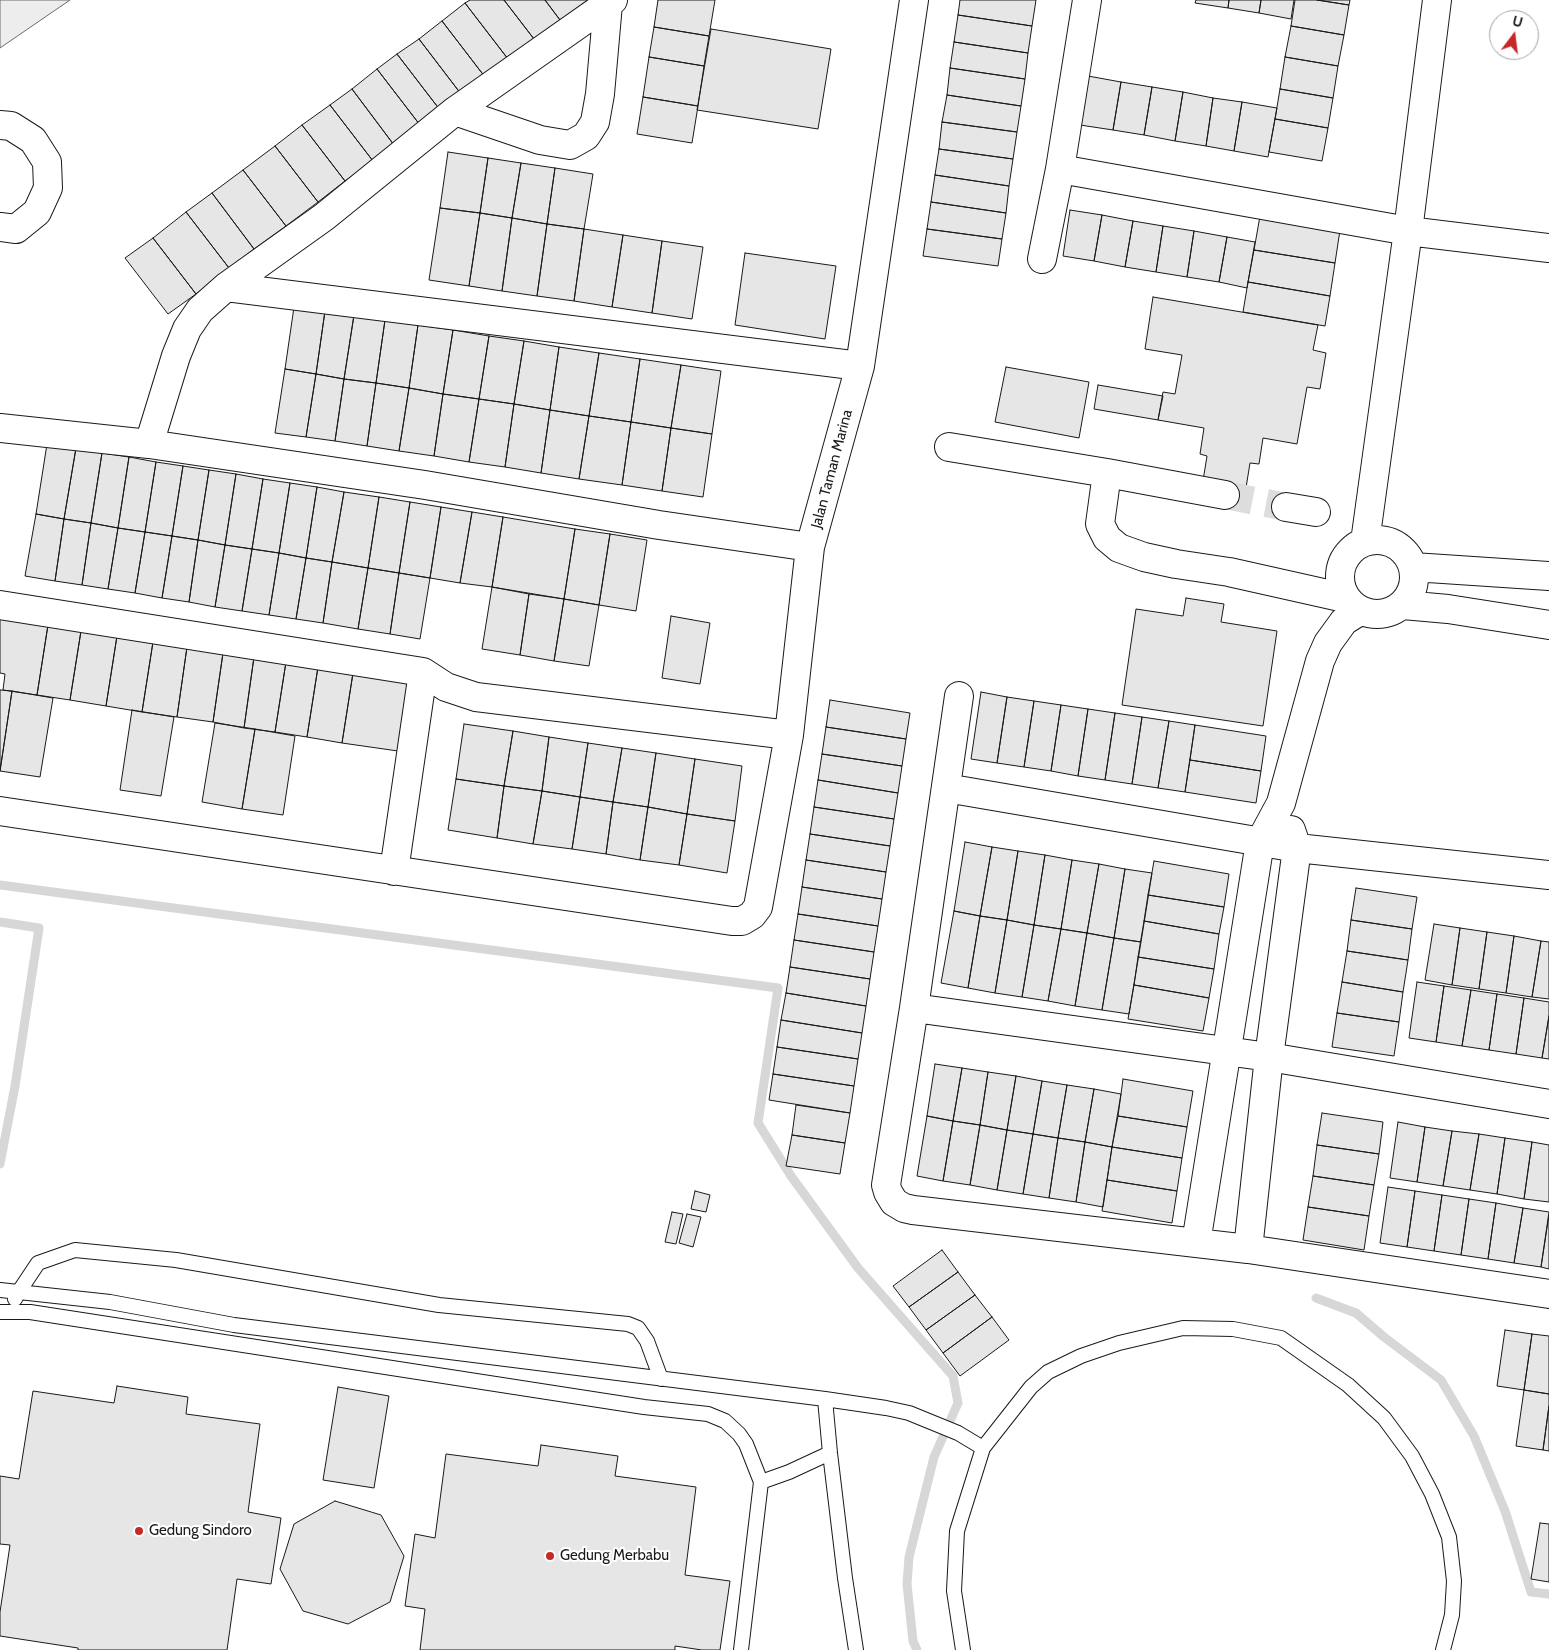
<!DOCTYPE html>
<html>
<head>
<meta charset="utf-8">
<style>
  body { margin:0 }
  #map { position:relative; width:1549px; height:1650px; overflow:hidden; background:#fff; font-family:Cabin,sans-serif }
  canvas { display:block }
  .north { position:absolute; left:1489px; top:10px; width:50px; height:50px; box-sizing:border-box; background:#fff; border:1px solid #a3a3a3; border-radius:50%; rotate:15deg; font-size:14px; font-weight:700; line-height:20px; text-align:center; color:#1a1a1a }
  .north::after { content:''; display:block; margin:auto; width:18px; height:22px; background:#c62828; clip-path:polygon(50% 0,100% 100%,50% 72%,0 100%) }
</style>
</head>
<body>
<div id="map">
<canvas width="1549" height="1650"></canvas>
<div class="north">U</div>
</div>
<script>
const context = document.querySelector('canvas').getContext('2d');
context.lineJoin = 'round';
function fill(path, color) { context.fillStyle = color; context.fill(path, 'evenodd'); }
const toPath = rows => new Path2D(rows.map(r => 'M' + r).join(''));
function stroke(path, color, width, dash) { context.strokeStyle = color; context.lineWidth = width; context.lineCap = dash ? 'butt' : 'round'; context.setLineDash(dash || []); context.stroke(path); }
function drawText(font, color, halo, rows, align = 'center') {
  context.font = font + ' Cabin,sans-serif'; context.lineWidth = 4; context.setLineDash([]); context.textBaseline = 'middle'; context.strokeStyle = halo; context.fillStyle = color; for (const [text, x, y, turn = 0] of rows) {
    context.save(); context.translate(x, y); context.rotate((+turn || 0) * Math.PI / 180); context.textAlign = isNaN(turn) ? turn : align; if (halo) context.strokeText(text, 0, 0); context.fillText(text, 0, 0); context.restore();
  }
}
const built = toPath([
  [0,0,70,0,0,48,0,0]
]);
fill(built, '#ededed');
stroke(built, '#6a6a6a', 1);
stroke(toPath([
  [0,885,778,988,758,1123,791,1176,858,1268,953,1376,958,1403,934,1457,909,1557,907,1584,913,1641,917,1650],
  [0,922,39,928,15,1086,0,1164],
  [1316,1298,1356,1313,1384,1337,1441,1380,1474,1436,1505,1511,1531,1592,1549,1594]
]), '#d7d7d7', 9);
const building = toPath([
  [470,0,504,0,534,39,508,59,465,3,470,0],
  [504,0,545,0,560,20,534,39,504,0],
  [545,0,588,0,560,20,545,0],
  [658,0,715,0,709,36,654,27,658,0],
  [960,0,1036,0,1032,26,958,15,960,0],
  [1196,0,1229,0,1228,8,1195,3,1196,0],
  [1229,0,1261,0,1259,13,1228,8,1229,0],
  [1261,0,1294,0,1291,19,1259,13,1261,0],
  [1295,0,1317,0,1349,5,1344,35,1291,26,1295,0],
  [1317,0,1350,0,1349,5,1317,0],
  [465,3,508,59,485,77,442,21,465,3],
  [958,15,1032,26,1028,53,954,42,958,15],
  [442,21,485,77,461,94,419,39,442,21],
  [1291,26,1344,35,1338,66,1285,57,1291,26],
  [654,27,709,36,704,66,649,57,654,27],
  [711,29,831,49,818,129,697,110,711,29],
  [419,39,461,94,440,110,397,54,419,39],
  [954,42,1028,53,1025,79,950,68,954,42],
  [397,54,440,110,420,125,377,69,397,54],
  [649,57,704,66,698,106,643,97,649,57],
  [1285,57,1338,66,1333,98,1280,89,1285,57],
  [950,68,1025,79,1021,106,947,95,950,68],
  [377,69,420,125,394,145,352,89,377,69],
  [1088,76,1121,82,1113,130,1080,125,1088,76],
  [1121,82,1152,87,1144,135,1113,130,1121,82],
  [1152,87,1183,92,1175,141,1144,135,1152,87],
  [352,89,394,145,373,161,330,105,352,89],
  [1280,89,1333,98,1328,128,1275,119,1280,89],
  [1183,92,1213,98,1206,146,1175,141,1183,92],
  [947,95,1021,106,1017,132,942,122,947,95],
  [643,97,698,106,692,143,637,134,643,97],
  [1213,98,1242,102,1234,151,1206,146,1213,98],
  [1242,102,1277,108,1268,157,1234,151,1242,102],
  [330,105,373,161,345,181,302,125,330,105],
  [1275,119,1328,128,1322,161,1269,152,1275,119],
  [942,122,1017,132,1013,159,939,149,942,122],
  [302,125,345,181,318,202,275,146,302,125],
  [275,146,318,202,286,226,243,170,275,146],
  [939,149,1013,159,1009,186,935,175,939,149],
  [448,152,488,158,480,213,440,208,448,152],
  [488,158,521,163,512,218,480,213,488,158],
  [521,163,555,168,547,224,512,218,521,163],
  [555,168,593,174,584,229,547,224,555,168],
  [243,170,286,226,254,249,212,193,243,170],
  [935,175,1009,186,1006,213,931,202,935,175],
  [212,193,254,249,229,268,186,212,212,193],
  [931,202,1006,213,1002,239,927,229,931,202],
  [440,208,480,213,469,286,429,280,440,208],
  [1070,210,1102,215,1094,261,1063,256,1070,210],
  [186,212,229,268,196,294,153,238,186,212],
  [480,213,512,218,502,291,469,286,480,213],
  [1102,215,1133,221,1125,267,1094,261,1102,215],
  [1260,216,1340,230,1335,263,1254,250,1260,216],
  [512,218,547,224,537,296,502,291,512,218],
  [1133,221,1163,226,1156,272,1125,267,1133,221],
  [547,224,584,229,574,301,537,296,547,224],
  [1163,226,1194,231,1187,277,1156,272,1163,226],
  [584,229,623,235,612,307,574,301,584,229],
  [927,229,1002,239,998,266,923,256,927,229],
  [1194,231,1227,237,1219,282,1187,277,1194,231],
  [623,235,662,241,652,313,612,307,623,235],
  [1227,237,1255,242,1247,288,1219,282,1227,237],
  [153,238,196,294,168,314,125,258,153,238],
  [662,241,703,247,692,319,652,313,662,241],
  [1254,250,1335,263,1330,296,1248,282,1254,250],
  [745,253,836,266,825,339,735,325,745,253],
  [1248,282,1330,296,1325,326,1243,312,1248,282],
  [1153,297,1318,325,1313,350,1326,353,1320,389,1307,387,1297,444,1263,438,1259,464,1250,463,1245,494,1202,487,1207,456,1200,454,1204,428,1158,420,1163,392,1175,394,1182,355,1145,349,1153,297],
  [294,307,325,311,316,374,285,369,294,307],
  [325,311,354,315,344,379,316,374,325,311],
  [354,315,385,320,376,383,344,379,354,315],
  [385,320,418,325,409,388,376,383,385,320],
  [418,325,453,330,443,394,409,388,418,325],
  [453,330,489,336,479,399,443,394,453,330],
  [489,336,524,341,514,404,479,399,489,336],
  [524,341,559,347,550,410,514,404,524,341],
  [559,347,599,353,589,416,550,410,559,347],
  [599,353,640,359,631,422,589,416,599,353],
  [640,359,681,365,671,428,631,422,640,359],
  [681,365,721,371,712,434,671,428,681,365],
  [1006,367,1089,382,1079,438,995,422,1006,367],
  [285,369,316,374,306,437,275,433,285,369],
  [316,374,344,379,335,441,306,437,316,374],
  [344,379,376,383,367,446,335,441,344,379],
  [376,383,409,388,399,451,367,446,376,383],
  [1098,385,1163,396,1158,420,1094,409,1098,385],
  [409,388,443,394,434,456,399,451,409,388],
  [443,394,479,399,469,462,434,456,443,394],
  [479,399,514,404,505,467,469,462,479,399],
  [514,404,550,410,541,473,505,467,514,404],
  [550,410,589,416,579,479,541,473,550,410],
  [589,416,631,422,622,485,579,479,589,416],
  [631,422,671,428,662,491,622,485,631,422],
  [671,428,712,434,703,497,662,491,671,428],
  [47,444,76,448,64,519,36,514,47,444],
  [76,448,102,453,91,523,64,519,76,448],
  [102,453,129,457,118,528,91,523,102,453],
  [129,457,156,462,145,532,118,528,129,457],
  [156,462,183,466,172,536,145,532,156,462],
  [183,466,209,470,198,540,172,536,183,466],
  [209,470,236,474,225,545,198,540,209,470],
  [236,474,263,479,252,549,225,545,236,474],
  [263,479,290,483,279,553,252,549,263,479],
  [290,483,317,487,306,558,279,553,290,483],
  [317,487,344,492,332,562,306,558,317,487],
  [344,492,379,497,368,568,332,562,344,492],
  [379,497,410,502,399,573,368,568,379,497],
  [410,502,441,507,430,578,399,573,410,502],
  [441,507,472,512,460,583,430,578,441,507],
  [472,512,503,517,492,587,460,583,472,512],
  [36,514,64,519,55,581,25,576,36,514],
  [503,517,575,529,564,599,492,587,503,517],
  [64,519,91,523,82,585,55,581,64,519],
  [91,523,118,528,108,589,82,585,91,523],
  [118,528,145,532,135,593,108,589,118,528],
  [575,529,610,534,599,605,564,599,575,529],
  [145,532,172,536,162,598,135,593,145,532],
  [610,534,647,540,636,611,599,605,610,534],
  [172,536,198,540,189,602,162,598,172,536],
  [198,540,225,545,215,607,189,602,198,540],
  [225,545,252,549,242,611,215,607,225,545],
  [252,549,279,553,269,615,242,611,252,549],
  [279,553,306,558,296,619,269,615,279,553],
  [306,558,332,562,323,623,296,619,306,558],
  [332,562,368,568,358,629,323,623,332,562],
  [368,568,399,573,390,634,358,629,368,568],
  [399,573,430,578,420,639,390,634,399,573],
  [492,587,529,594,520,655,482,649,492,587],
  [529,594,564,599,554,661,520,655,529,594],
  [1186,598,1224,604,1221,622,1277,631,1263,726,1122,705,1136,609,1183,616,1186,598],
  [564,599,599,605,589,666,554,661,564,599],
  [671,616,710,623,700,684,662,678,671,616],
  [0,618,48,625,37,695,3,690,5,674,0,673,0,618],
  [48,625,81,631,70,700,37,695,48,625],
  [81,631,117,636,106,706,70,700,81,631],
  [117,636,153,642,142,712,106,706,117,636],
  [153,642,187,647,177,717,142,712,153,642],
  [187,647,223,653,213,722,177,717,187,647],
  [223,653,254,657,244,728,213,722,223,653],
  [254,657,286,662,275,732,244,728,254,657],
  [286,662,318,667,307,737,275,732,286,662],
  [318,667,353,673,342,743,307,737,318,667],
  [353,673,409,681,398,751,342,743,353,673],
  [0,690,12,691,0,771,0,690],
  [12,691,53,698,40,777,0,771,12,691],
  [981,692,1007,697,997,763,971,759,981,692],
  [1007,697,1034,701,1024,767,997,763,1007,697],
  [830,700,910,713,906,739,826,727,830,700],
  [1034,701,1061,705,1051,771,1024,767,1034,701],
  [1061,705,1088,709,1078,776,1051,771,1061,705],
  [1088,709,1115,713,1105,780,1078,776,1088,709],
  [132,710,174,717,161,796,120,790,132,710],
  [1115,713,1142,717,1132,784,1105,780,1115,713],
  [1142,717,1169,721,1158,788,1132,784,1142,717],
  [1169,721,1195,725,1185,792,1158,788,1169,721],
  [215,723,255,729,242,809,202,802,215,723],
  [464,724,513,731,504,786,456,779,464,724],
  [1195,725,1266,736,1261,771,1190,760,1195,725],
  [826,727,906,739,902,766,822,754,826,727],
  [255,729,295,736,283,815,242,809,255,729],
  [513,731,549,737,542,791,504,786,513,731],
  [549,737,588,743,580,797,542,791,549,737],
  [588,743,622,748,613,802,580,797,588,743],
  [622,748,656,753,648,807,613,802,622,748],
  [656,753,695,759,687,814,648,807,656,753],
  [822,754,902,766,898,793,818,780,822,754],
  [695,759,742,766,735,821,687,814,695,759],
  [1190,760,1261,771,1256,803,1185,792,1190,760],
  [456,779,504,786,497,838,448,830,456,779],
  [818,780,898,793,894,819,814,807,818,780],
  [504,786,542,791,533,844,497,838,504,786],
  [542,791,580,797,572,849,533,844,542,791],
  [580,797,613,802,606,854,572,849,580,797],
  [613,802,648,807,640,860,606,854,613,802],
  [648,807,687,814,679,865,640,860,648,807],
  [814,807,894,819,890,846,810,834,814,807],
  [687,814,735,821,727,873,679,865,687,814],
  [810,834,890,846,886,872,806,860,810,834],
  [965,842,992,847,980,916,954,911,965,842],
  [992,847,1018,851,1007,920,980,916,992,847],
  [1018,851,1045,855,1034,925,1007,920,1018,851],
  [1045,855,1072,860,1061,929,1034,925,1045,855],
  [806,860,886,872,882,899,802,887,806,860],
  [1072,860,1099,864,1087,933,1061,929,1072,860],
  [1154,861,1229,874,1224,907,1148,895,1154,861],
  [1099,864,1125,869,1114,938,1087,933,1099,864],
  [1125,869,1152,873,1141,942,1114,938,1125,869],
  [802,887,882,899,878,926,798,914,802,887],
  [1356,888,1417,897,1412,929,1351,920,1356,888],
  [1148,895,1224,907,1219,934,1144,921,1148,895],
  [954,911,980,916,968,988,941,983,954,911],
  [798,914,878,926,874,952,794,940,798,914],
  [980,916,1007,920,995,993,968,988,980,916],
  [1007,920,1034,925,1022,997,995,993,1007,920],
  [1351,920,1412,929,1408,960,1347,951,1351,920],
  [1144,921,1219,934,1214,969,1138,957,1144,921],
  [1434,924,1460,928,1452,985,1425,980,1434,924],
  [1034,925,1061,929,1048,1001,1022,997,1034,925],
  [1460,928,1487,932,1479,989,1452,985,1460,928],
  [1061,929,1087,933,1075,1006,1048,1001,1061,929],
  [1487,932,1514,936,1506,993,1479,989,1487,932],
  [1087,933,1114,938,1102,1010,1075,1006,1087,933],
  [1514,936,1541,941,1532,997,1506,993,1514,936],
  [1114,938,1141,942,1129,1014,1102,1010,1114,938],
  [794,940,874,952,870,979,790,967,794,940],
  [1541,941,1549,942,1549,999,1532,997,1541,941],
  [1347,951,1408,960,1403,992,1342,982,1347,951],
  [1138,957,1214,969,1209,998,1134,985,1138,957],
  [790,967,870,979,866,1006,786,993,790,967],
  [1342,982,1403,992,1399,1022,1337,1013,1342,982],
  [1417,982,1444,986,1436,1042,1409,1038,1417,982],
  [1134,985,1209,998,1203,1031,1128,1019,1134,985],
  [1444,986,1471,990,1462,1046,1436,1042,1444,986],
  [1471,990,1497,994,1489,1050,1462,1046,1471,990],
  [786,993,866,1006,862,1033,781,1020,786,993],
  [1497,994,1524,998,1516,1054,1489,1050,1497,994],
  [1524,998,1549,1002,1549,1016,1542,1058,1516,1054,1524,998],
  [1337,1013,1399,1022,1394,1056,1332,1047,1337,1013],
  [1549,1016,1549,1059,1542,1058,1549,1016],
  [781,1020,862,1033,858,1059,777,1047,781,1020],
  [777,1047,858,1059,854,1086,773,1074,777,1047],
  [935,1064,962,1068,953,1121,927,1116,935,1064],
  [962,1068,988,1072,980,1125,953,1121,962,1068],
  [988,1072,1016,1076,1007,1130,980,1125,988,1072],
  [773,1074,854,1086,850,1113,769,1100,773,1074],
  [1016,1076,1042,1081,1033,1134,1007,1130,1016,1076],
  [1123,1079,1193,1091,1187,1127,1118,1116,1123,1079],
  [1042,1081,1067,1085,1058,1138,1033,1134,1042,1081],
  [1067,1085,1094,1089,1085,1142,1058,1138,1067,1085],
  [1094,1089,1121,1094,1112,1147,1085,1142,1094,1089],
  [796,1105,850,1113,845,1143,792,1135,796,1105],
  [1322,1113,1383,1122,1379,1154,1317,1145,1322,1113],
  [927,1116,953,1121,943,1181,917,1176,927,1116],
  [1118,1116,1187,1127,1182,1158,1112,1147,1118,1116],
  [953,1121,980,1125,970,1185,943,1181,953,1121],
  [1398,1122,1425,1127,1417,1182,1390,1178,1398,1122],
  [980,1125,1007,1130,997,1190,970,1185,980,1125],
  [1425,1127,1452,1131,1443,1186,1417,1182,1425,1127],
  [1007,1130,1033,1134,1023,1194,997,1190,1007,1130],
  [1452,1131,1479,1134,1470,1190,1443,1186,1452,1131],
  [1033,1134,1058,1138,1049,1198,1023,1194,1033,1134],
  [1479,1134,1505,1138,1497,1194,1470,1190,1479,1134],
  [792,1135,845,1143,840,1174,786,1166,792,1135],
  [1058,1138,1085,1142,1076,1202,1049,1198,1058,1138],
  [1505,1138,1532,1142,1524,1199,1497,1194,1505,1138],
  [1085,1142,1112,1147,1103,1207,1076,1202,1085,1142],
  [1532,1142,1549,1145,1549,1202,1524,1199,1532,1142],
  [1317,1145,1379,1154,1374,1185,1313,1176,1317,1145],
  [1112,1147,1182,1158,1177,1191,1107,1180,1112,1147],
  [1313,1176,1374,1185,1369,1216,1308,1207,1313,1176],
  [1107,1180,1177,1191,1172,1223,1102,1211,1107,1180],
  [1388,1187,1415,1191,1407,1247,1380,1243,1388,1187],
  [695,1191,710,1195,706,1212,691,1209,695,1191],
  [1415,1191,1442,1195,1434,1251,1407,1247,1415,1191],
  [1442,1195,1469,1199,1461,1255,1434,1251,1442,1195],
  [1469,1199,1496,1203,1488,1259,1461,1255,1469,1199],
  [1496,1203,1523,1208,1514,1263,1488,1259,1496,1203],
  [1308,1207,1369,1216,1364,1250,1303,1240,1308,1207],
  [1523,1208,1549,1212,1541,1267,1514,1263,1523,1208],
  [672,1212,683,1214,676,1244,665,1242,672,1212],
  [687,1214,701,1217,693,1247,679,1243,687,1214],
  [1549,1215,1549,1269,1541,1267,1549,1215],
  [942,1250,958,1272,909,1307,893,1286,942,1250],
  [958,1272,975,1295,926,1330,909,1307,958,1272],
  [975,1295,992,1317,943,1353,926,1330,975,1295],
  [992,1317,1009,1340,960,1376,943,1353,992,1317],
  [1505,1330,1532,1334,1524,1390,1497,1386,1505,1330],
  [1532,1334,1549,1336,1549,1394,1524,1390,1532,1334],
  [117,1386,188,1397,186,1414,260,1424,248,1512,281,1518,271,1584,237,1579,227,1650,78,1650,78,1648,0,1636,0,1612,10,1545,0,1544,0,1476,19,1479,33,1391,114,1403,117,1386],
  [338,1387,389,1396,374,1488,323,1480,338,1387],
  [1524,1390,1549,1394,1549,1406,1543,1450,1516,1446,1524,1390],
  [1549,1406,1549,1451,1543,1450,1549,1406],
  [541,1445,618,1456,615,1476,696,1487,685,1575,730,1581,720,1650,702,1650,675,1646,675,1650,420,1650,425,1609,405,1606,415,1534,435,1538,446,1454,538,1466,541,1445],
  [335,1501,381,1515,404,1556,390,1602,348,1624,303,1611,280,1569,294,1524,335,1501],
  [1540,1523,1549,1524,1549,1582,1531,1579,1540,1523]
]);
fill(building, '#e6e6e6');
stroke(building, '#1a1a1a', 1);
stroke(toPath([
  [1225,495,1286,507]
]), '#ddd', 28, [28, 14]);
const service = toPath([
  [0,1290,110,1302,234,1325,825,1399,830,1453,845,1578,856,1650],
  [15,1299,18,1293,38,1263,75,1250,176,1260,439,1305,628,1324,638,1328,647,1341,661,1379],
  [0,1312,30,1312,644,1407,708,1414,725,1421,739,1434,746,1444,761,1482],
  [825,1399,886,1408,909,1413,958,1433,983,1448],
  [741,1650,761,1482,789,1472,830,1453],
  [963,1650,954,1591,957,1531,983,1448,1031,1387,1048,1372,1081,1356,1119,1343,1183,1328,1233,1329,1281,1338,1348,1385,1384,1418,1412,1456,1432,1494,1449,1537,1454,1581,1452,1615,1443,1650]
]);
const minor = toPath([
  [455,111,540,140,570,145,586,136,595,122,600,94,608,4],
  [0,125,11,126,33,140,47,162,48,188,37,212,16,229,0,227],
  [1060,169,1408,231,1549,248],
  [1042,259,1060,169,1087,0],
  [226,287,860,366],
  [0,428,149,444,425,485,659,525,810,547],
  [149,444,176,356,187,329,200,310,226,287,324,217,455,111,613,0],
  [949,447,1107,473,1100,524,1107,538,1119,548,1144,557,1176,564,1229,572,1345,598],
  [1107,473,1225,495],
  [1286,507,1316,512],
  '1340 577a37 37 0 1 1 74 0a37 37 0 1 1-74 0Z',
  [1365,542,1408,231,1437,0],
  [1413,567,1549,576],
  [0,605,423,672,446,687,476,697,789,735],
  [1403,605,1448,609,1549,625],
  [959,696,914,1008,886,1185,888,1192,894,1202,904,1208,913,1210,1248,1249,1549,1294],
  [946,788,1297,848,1549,875],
  [0,811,732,921,742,921,752,915,758,907,789,735,810,547,860,366,914,0],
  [394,871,423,672],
  [914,1008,1269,1057,1549,1104],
  [1196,1243,1260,842,1281,803,1320,661,1328,643,1344,621,1360,611],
  [1248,1249,1269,1057,1297,848,1291,830]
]);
stroke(service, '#1a1a1a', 16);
stroke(minor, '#1a1a1a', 30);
stroke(service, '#fff', 14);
stroke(minor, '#fff', 28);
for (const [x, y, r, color] of [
  [139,1531,5,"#c62828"],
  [550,1556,5,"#c62828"]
]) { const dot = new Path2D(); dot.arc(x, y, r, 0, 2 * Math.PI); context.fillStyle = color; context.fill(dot); stroke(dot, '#fff', 2); }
drawText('15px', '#1a1a1a', '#fff', [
  ["Jalan Taman Marina",832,469,-75]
]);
drawText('15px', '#1a1a1a', '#fff', [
  ["Gedung Sindoro",149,1531],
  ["Gedung Merbabu",560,1556]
], 'left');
</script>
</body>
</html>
